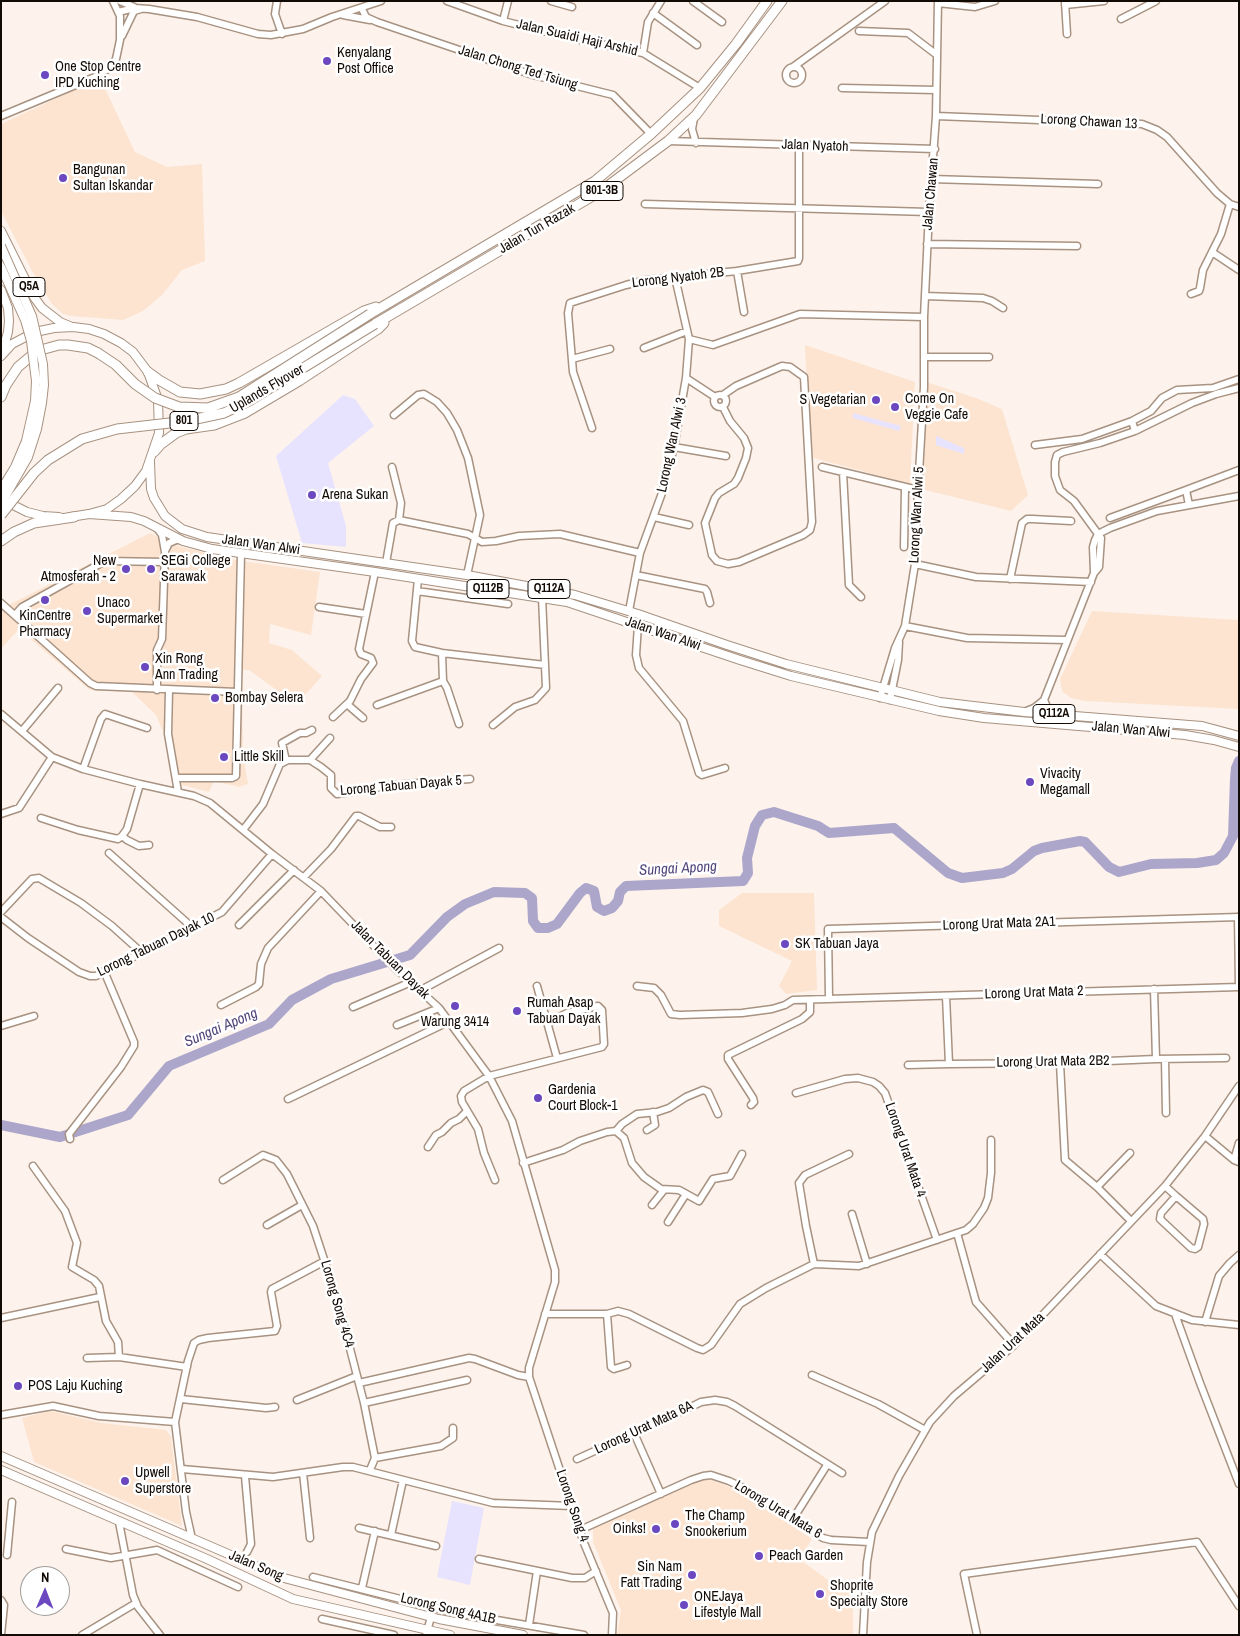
<!DOCTYPE html>
<html>
<head>
<meta charset="utf-8">
<style>
  body { margin:0 }
  #map { position:relative; width:1240px; height:1636px; overflow:hidden; background:#fdf3ec; font-family:"Archivo Narrow",sans-serif }
  canvas { display:block }
  .frame { position:absolute; inset:0; border:2px solid #120a05; pointer-events:none }
  .north { position:absolute; left:20px; top:1566px; width:50px; height:50px; box-sizing:border-box; background:#fff; border:1px solid #a09d9b; border-radius:50%; rotate:1deg; font-size:14px; font-weight:700; line-height:20px; text-align:center; color:#120a05 }
  .north::after { content:''; display:block; margin:auto; width:18px; height:22px; background:#6b47c0; clip-path:polygon(50% 0,100% 100%,50% 72%,0 100%) }
</style>
</head>
<body>
<div id="map">
<canvas width="1240" height="1636"></canvas>
<div class="frame"></div>
<div class="north">N</div>
</div>
<script>
const context = document.querySelector('canvas').getContext('2d');
context.lineJoin = 'round';
function fill(path, color) { context.fillStyle = color; context.fill(path, 'evenodd'); }
const toPath = rows => new Path2D(rows.map(r => 'M' + r).join(''));
function stroke(path, color, width, dash) { context.strokeStyle = color; context.lineWidth = width; context.lineCap = dash ? 'butt' : 'round'; context.setLineDash(dash || []); context.stroke(path); }
function drawText(font, color, halo, rows, align = 'center') {
  context.font = font + ' "Archivo Narrow",sans-serif'; context.lineWidth = 5; context.setLineDash([]); context.textBaseline = 'middle'; context.strokeStyle = halo; context.fillStyle = color; for (const [text, x, y, turn = 0] of rows) {
    context.save(); context.translate(x, y); context.rotate((+turn || 0) * Math.PI / 180); context.textAlign = isNaN(turn) ? turn : align; if (halo) context.strokeText(text, 0, 0); context.fillText(text, 0, 0); context.restore();
  }
}
fill(toPath([
  [100,78,135,152,167,167,202,164,205,261,182,270,162,295,143,311,123,320,71,316,63,314,52,304,32,271,1,211,1,124],
  [805,345,915,382,910,484,810,457],
  [926,382,976,398,1002,409,1028,495,1011,511,921,489],
  [150,533,174,545,236,560,320,572,311,635,270,624,269,643,292,650,322,676,304,696,289,699,249,670,242,670,243,754,248,784,239,787,214,781,209,792,174,783,168,743,156,715,132,692,90,690,19,629,1,649,1,609],
  [1092,611,1239,620,1239,709,1085,701,1071,698,1062,691,1060,679],
  [742,893,814,893,817,990,786,994,779,986,792,961,719,926,719,910],
  [50,1411,102,1423,166,1430,171,1437,182,1526,34,1462,22,1418],
  [706,1478,735,1489,812,1539,799,1559,842,1590,853,1591,853,1635,617,1635,621,1610,593,1542,593,1528]
]), '#fce4d1');
fill(toPath([
  [343,395,355,399,374,426,328,463,346,526,346,547,302,543,276,456],
  [853,413,901,426,899,431,853,418],
  [936,436,964,448,964,454,936,445],
  [452,1501,484,1508,470,1585,437,1577]
]), '#e7e3fe');
stroke(toPath([
  [1,1125,60,1137,128,1115,169,1066,269,1024,292,1000,331,979,410,955,447,917,465,904,494,892,525,893,532,898,533,921,538,928,548,928,557,924,580,893,586,888,594,891,597,907,604,911,612,908,618,901,620,892,626,886,743,881,748,873,747,858,755,826,762,815,774,812,818,826,829,833,894,828,948,873,962,878,1003,873,1012,869,1034,851,1042,848,1080,841,1085,842,1109,867,1119,872,1151,864,1197,863,1216,860,1224,853,1233,836,1235,779,1236,768,1239,761]
]), '#aca6cb', 10);
const minor = toPath([
  [120,1,134,7],
  [277,1,275,14,282,34],
  [447,1,503,21,571,38,643,53,700,88],
  [551,1,572,7],
  [693,1,722,22],
  [1065,2,1067,34],
  [938,3,975,7,995,1],
  [1065,5,1104,1],
  [362,9,366,17,377,22,533,75,613,95,651,134],
  [118,12,135,8,149,9,197,17,258,34,271,35,303,29,332,17,381,1],
  [653,13,697,45],
  [343,15,370,20],
  [1121,19,1156,1],
  [503,21,508,1],
  [859,31,908,33,937,55],
  [122,36,134,11,141,9],
  [643,53,648,22,661,1],
  '786 75a8 8 0 1 1 16 0a8 8 0 1 1-16 0Z',
  [793,67,885,1],
  [842,88,936,90],
  [1,116,95,77,108,69,116,59,120,40,120,16,113,1],
  [936,116,1142,124,1157,130,1167,137,1217,193,1230,204,1239,207],
  [694,118,692,129,696,143],
  [668,141,935,149],
  [931,179,1098,184],
  [645,204,929,212],
  [927,244,1077,246],
  [1212,252,1239,270],
  [737,271,744,312],
  [1191,294,1199,291,1200,288,1203,270,1221,234,1230,204],
  [925,296,983,298,992,301,1003,308],
  [689,339,713,345,800,314,924,317],
  [644,348,687,331],
  [924,357,989,357],
  [572,359,610,349],
  [686,378,715,397],
  '714 401a6 6 0 1 1 12 0a6 6 0 1 1-12 0Z',
  [723,407,730,421,744,438,748,448,746,458,738,478,734,484,719,493,715,498,705,523,712,555,717,561,728,564,739,562,803,535,810,530,812,522,804,377,790,367,782,366,736,386,723,395],
  [394,415,418,395,424,394,437,402,447,413,457,430,468,458,480,515,467,575],
  [1132,421,1151,411,1162,398,1177,390,1213,388,1239,379],
  [592,428,573,372,568,313,570,303,626,285,647,280,737,271,798,261,799,258,799,145],
  [1035,445,1082,439,1132,421,1135,431],
  [674,447,726,456],
  [392,467,401,503,399,520],
  [822,467,918,490],
  [843,472,849,585,861,597],
  [1186,490,1239,470],
  [654,517,689,525],
  [1110,518,1186,490,1189,505],
  [904,547,905,487],
  [165,551,169,543,176,540,182,540],
  [386,563,393,523,399,520,468,534,482,542,496,541,519,536,560,534,640,553],
  [915,564,976,577,1091,582],
  [1094,573,1093,547,1095,540,1098,534,1110,528,1157,511,1239,496],
  [636,575,705,589,707,592,710,603],
  [418,579,412,641,415,647,442,653,545,665],
  [1010,579,1022,523,1027,519,1032,519,1071,521],
  [417,591,508,604],
  [1,603,90,683,96,686,237,692],
  [319,607,366,614],
  [629,611,640,553,662,493,674,447,686,378,689,339,675,277],
  [15,615,22,607,105,561,165,562],
  [638,625,636,655,639,668,683,721,699,773,702,775,725,768],
  [905,626,967,638,1067,640],
  [442,653,443,681,447,688,459,724],
  [157,690,157,650,162,639,165,552,162,535,157,528],
  [169,690,168,734,178,792],
  [880,698,895,648,905,626,915,564,918,490,924,387,924,317,929,212,936,116,938,1],
  [890,700,898,660,899,642],
  [1044,700,1047,707,1055,714],
  [348,705,363,718],
  [377,705,443,681],
  [1024,712,1034,708,1044,700,1094,573,1099,567,1101,538,1074,501,1060,490,1055,476,1055,462,1057,455,1063,452,1100,443,1135,431,1192,403,1216,394,1239,388],
  [1,714,52,757,83,769,140,784,194,796,210,803,272,854,321,891,394,967,439,1008,489,1076,512,1121,555,1270,555,1282,529,1368,529,1377,584,1543,613,1613,612,1635],
  [333,717,350,701,361,679,373,663,371,658,361,654,359,649,375,572],
  [493,725,515,707,535,700,546,688,542,597],
  [22,731,58,688],
  [310,760,330,738],
  [286,761,282,743,300,733,306,733,312,730],
  [83,769,101,719,105,714,147,728],
  [176,778,232,778,236,776,241,553],
  [1,814,19,808,52,757],
  [41,818,78,830,118,839,122,836,127,829,140,784],
  [243,830,263,804,280,764,288,760,310,760,321,767,331,775,331,788,337,794,394,785,470,779],
  [122,836,127,840,139,846,149,845],
  [109,853,193,928],
  [304,877,331,849,356,816,359,816,380,827,391,827],
  [1,912,32,879,39,878,81,903,112,926,141,952],
  [1,917,28,938,79,972,90,976,96,976,222,912,272,854],
  [1238,917,1239,987],
  [239,925,294,870],
  [537,986,557,1058],
  [637,986,654,988,661,995,671,1014,680,1015,742,1013,772,1009,785,1005,793,1000,1239,987],
  [1154,989,1156,1059],
  [421,990,499,948],
  [946,996,949,1064,1060,1063,1156,1059,1226,1058],
  [829,998,828,929,1239,917],
  [221,1005,256,987,259,984,261,964,268,948,321,891],
  [353,1007,411,982],
  [397,1025,439,1008],
  [1,1026,34,1016],
  [1165,1059,1166,1113],
  [1060,1063,1065,1160,1097,1187,1131,1221],
  [908,1065,949,1064],
  [796,1093,845,1079,858,1078,873,1082,879,1086,885,1093,937,1240],
  [288,1099,450,1021],
  [751,1105,754,1102,753,1098,728,1059,728,1055,802,1019,810,1012,810,1000],
  [647,1130,655,1125,653,1112],
  [616,1131,622,1124,637,1114,657,1112,669,1108,686,1097,703,1090,708,1092,718,1114],
  [1205,1136,1234,1160,1239,1162],
  [70,1139,69,1134,121,1067,134,1046,134,1042,104,971],
  [428,1147,436,1135,442,1132,451,1123,459,1119,467,1111],
  [1234,1160,1239,1143],
  [523,1163,563,1150,580,1141,607,1132,616,1131,624,1138,632,1163,644,1177,661,1189,679,1190,699,1201,713,1179,730,1176,742,1154],
  [33,1166,65,1211,77,1243,72,1267,94,1280,99,1286,106,1321,118,1342,119,1357],
  [223,1180,263,1155,276,1160,287,1174,313,1226,338,1302,364,1403,375,1458,370,1470],
  [495,1180,484,1153,478,1129,462,1102,461,1096,464,1091,489,1076,602,1047,604,1044,602,1010,598,1006,567,1013,548,1023],
  [1165,1186,1176,1196,1203,1219,1204,1224,1198,1247,1195,1249,1191,1248,1160,1219,1161,1213,1176,1196],
  [1097,1187,1130,1153],
  [652,1205,664,1190],
  [852,1214,867,1264],
  [668,1222,686,1194],
  [267,1225,302,1205],
  [957,1233,966,1230,973,1224,984,1208,988,1198,991,1173,991,1140],
  [1100,1254,1156,1306,1192,1320,1239,1325],
  [814,1264,806,1226,799,1183,805,1175,849,1154],
  [545,1314,607,1314,611,1367,614,1369,627,1365],
  [607,1314,618,1311,629,1314,697,1348,703,1350,711,1345,740,1304,766,1288,814,1264,859,1266,957,1233,976,1302,1014,1345],
  [1175,1314,1200,1383,1239,1484],
  [1,1318,100,1297],
  [1205,1322,1219,1276,1230,1263,1239,1255],
  [87,1358,119,1357,187,1367],
  [812,1375,878,1404,925,1430],
  [359,1383,469,1358,475,1359,518,1375,529,1377],
  [181,1399,266,1408,275,1407],
  [297,1400,357,1376],
  [364,1403,467,1380],
  [1,1415,53,1406,99,1416,175,1422],
  [634,1433,661,1494],
  [375,1458,441,1446,453,1438,453,1428],
  [577,1459,693,1406,701,1402,715,1400,727,1402,735,1406,842,1473],
  [182,1469,273,1477,343,1467,353,1467,493,1503,572,1506],
  [303,1473,310,1538],
  [245,1476,251,1544,247,1552],
  [793,1519,827,1465],
  [119,1522,133,1595,138,1607,160,1635],
  [359,1528,436,1546],
  [580,1530,691,1480,703,1476,711,1475,729,1481,746,1489,823,1538,831,1540,869,1542],
  [391,1535,403,1480],
  [192,1539,186,1512,175,1422,188,1361,194,1343,199,1340,208,1338,275,1331,277,1326,271,1292,272,1289,325,1261],
  [66,1549,111,1558,157,1550,238,1587],
  [7,1555,12,1502],
  [479,1559,572,1578,585,1578,596,1571],
  [313,1577,456,1613,584,1635],
  [362,1588,375,1531],
  [1,1600,4,1605,1,1635],
  [322,1619,394,1635],
  [529,1625,537,1571],
  [82,1635,136,1603],
  [426,1635,431,1617],
  [863,1635,867,1562,872,1532,899,1476,930,1422,954,1396,1014,1345,1165,1186,1205,1136,1239,1086],
  [977,1635,964,1574,1197,1542,1239,1606]
]);
const major = toPath([
  [1,231,34,297,42,308,60,322,72,327],
  [1,290,8,308,9,321,8,332,2,353],
  [1,356,12,344,35,332,54,328,73,327,89,329,104,334,121,343,133,352,148,372,158,400,159,433,146,471,135,486,121,499,107,509,89,514,70,517],
  [150,462,151,489,154,498,165,516,182,529,207,537,467,575,575,595,638,614,727,645,786,664,940,702,1024,712,1202,726,1239,736],
  [1,495,13,505,27,512,43,516,59,517],
  [89,514,131,517,144,521,183,541,212,549,375,572,567,602,740,660,791,676,939,711,984,718,1185,735,1214,740,1239,747],
  [1,1456,284,1578,439,1619,523,1635],
  [1,1470,207,1559,293,1599,450,1635]
]);
const highway = toPath([
  [370,314,595,181,651,134,700,88,736,44,767,1],
  [375,324,601,191,668,141,696,115,782,1],
  [148,372,159,380,180,392,200,394,226,389,239,383,364,311,376,307],
  [1,397,6,385,18,367,37,351,59,345,68,345,88,348,98,353],
  [154,452,161,444,176,433,186,429,214,425,245,413,299,381,378,329,384,323],
  [1,541,14,532,34,523,74,517]
]);
stroke(minor, '#a89281', 9);
stroke(major, '#a89281', 10);
stroke(highway, '#a89281', 11);
stroke(minor, '#fff', 6);
stroke(major, '#fff', 8);
stroke(highway, '#fff', 9);
const majorBridge = toPath([
  [1,246,32,316,43,364,44,385,42,403,37,429,28,457,1,504],
  [1,267,25,320,31,341,36,381,35,401,26,441,15,467,1,490]
]);
const highwayBridge = toPath([
  [98,353,116,365,135,384,155,398,179,407,208,408,239,397,370,314],
  [1,515,34,473,48,460,82,439,117,429,187,421,224,413,249,401,375,324]
]);
stroke(majorBridge, '#a89281', 10, []);
stroke(highwayBridge, '#a89281', 11, []);
stroke(majorBridge, '#fff', 8);
stroke(highwayBridge, '#fff', 9);
for (const [x, y, r, color] of [
  [327,61,5,"#6b47c0"],
  [45,75,5,"#6b47c0"],
  [63,178,5,"#6b47c0"],
  [876,400,5,"#6b47c0"],
  [895,407,5,"#6b47c0"],
  [312,495,5,"#6b47c0"],
  [126,569,5,"#6b47c0"],
  [151,569,5,"#6b47c0"],
  [45,600,5,"#6b47c0"],
  [87,611,5,"#6b47c0"],
  [145,667,5,"#6b47c0"],
  [215,698,5,"#6b47c0"],
  [224,757,5,"#6b47c0"],
  [1030,782,5,"#6b47c0"],
  [785,944,5,"#6b47c0"],
  [455,1006,5,"#6b47c0"],
  [517,1011,5,"#6b47c0"],
  [538,1098,5,"#6b47c0"],
  [18,1386,5,"#6b47c0"],
  [125,1481,5,"#6b47c0"],
  [675,1524,5,"#6b47c0"],
  [656,1529,5,"#6b47c0"],
  [759,1556,5,"#6b47c0"],
  [692,1575,5,"#6b47c0"],
  [820,1594,5,"#6b47c0"],
  [684,1605,5,"#6b47c0"]
]) { const dot = new Path2D(); dot.arc(x, y, r, 0, 2 * Math.PI); context.fillStyle = color; context.fill(dot); stroke(dot, '#fff', 2); }
for (const [x, y, w] of [
  [602,191,42],
  [29,287,32],
  [184,421,28],
  [488,589,42],
  [549,589,42],
  [1054,714,42]
]) { const box = new Path2D(); box.roundRect(x - w / 2, y - 9.5, w, 19, 4); context.fillStyle = '#fff'; context.fill(box); stroke(box, '#120a05', 1); }
drawText('bold 12px', '#120a05', null, [
  ["801-3B",602,191],
  ["Q5A",29,287],
  ["801",184,421],
  ["Q112B",488,589],
  ["Q112A",549,589],
  ["Q112A",1054,714]
]);
drawText('14px', '#120a05', '#fff', [
  ["Jalan Suaidi Haji Arshid",577,38,13],
  ["Jalan Chong Ted Tsiung",518,68,17],
  ["Lorong Chawan 13",1089,122,3],
  ["Jalan Nyatoh",815,146,2],
  ["Jalan Chawan",931,194,-85],
  ["Jalan Tun Razak",537,229,-30],
  ["Lorong Nyatoh 2B",678,278,-7],
  ["Uplands Flyover",267,389,-30],
  ["Lorong Wan Alwi 3",672,445,-78],
  ["Lorong Wan Alwi 5",917,515,-87],
  ["Jalan Wan Alwi",261,545,8],
  ["Jalan Wan Alwi",663,634,19],
  ["Jalan Wan Alwi",1131,730,5],
  ["Lorong Tabuan Dayak 5",401,786,-5],
  ["Lorong Urat Mata 2A1",999,924,-2],
  ["Lorong Tabuan Dayak 10",156,945,-26],
  ["Jalan Tabuan Dayak",390,960,45],
  ["Lorong Urat Mata 2",1034,993,-2],
  ["Lorong Urat Mata 2B2",1053,1062,-1],
  ["Lorong Urat Mata 4",905,1150,71],
  ["Lorong Song 4C4",337,1304,74],
  ["Jalan Urat Mata",1013,1343,-43],
  ["Lorong Urat Mata 6A",644,1428,-25],
  ["Lorong Song 4",572,1506,71],
  ["Lorong Urat Mata 6",778,1510,31],
  ["Jalan Song",256,1566,23],
  ["Lorong Song 4A1B",448,1609,13]
]);
drawText('14px', '#120a05', '#fff', [
  ["Kenyalang",337,53],
  ["Post Office",337,69],
  ["One Stop Centre",55,67],
  ["IPD Kuching",55,83],
  ["Bangunan",73,170],
  ["Sultan Iskandar",73,186],
  ["Come On",905,399],
  ["Veggie Cafe",905,415],
  ["S Vegetarian",866,400,"right"],
  ["Arena Sukan",322,495],
  ["New",116,561,"right"],
  ["Atmosferah - 2",116,577,"right"],
  ["SEGi College",161,561],
  ["Sarawak",161,577],
  ["Unaco",97,603],
  ["Supermarket",97,619],
  ["KinCentre",45,616,"center"],
  ["Pharmacy",45,632,"center"],
  ["Xin Rong",155,659],
  ["Ann Trading",155,675],
  ["Bombay Selera",225,698],
  ["Little Skill",234,757],
  ["Vivacity",1040,774],
  ["Megamall",1040,790],
  ["SK Tabuan Jaya",795,944],
  ["Rumah Asap",527,1003],
  ["Tabuan Dayak",527,1019],
  ["Warung 3414",455,1022,"center"],
  ["Gardenia",548,1090],
  ["Court Block-1",548,1106],
  ["POS Laju Kuching",28,1386],
  ["Upwell",135,1473],
  ["Superstore",135,1489],
  ["The Champ",685,1516],
  ["Snookerium",685,1532],
  ["Oinks!",646,1529,"right"],
  ["Peach Garden",769,1556],
  ["Sin Nam",682,1567,"right"],
  ["Fatt Trading",682,1583,"right"],
  ["Shoprite",830,1586],
  ["Specialty Store",830,1602],
  ["ONEJaya",694,1597],
  ["Lifestyle Mall",694,1613]
], 'left');
drawText('italic 15px', '#51467a', '#fff', [
  ["Sungai Apong",678,869,-3],
  ["Sungai Apong",221,1028,-23]
]);
</script>
</body>
</html>
